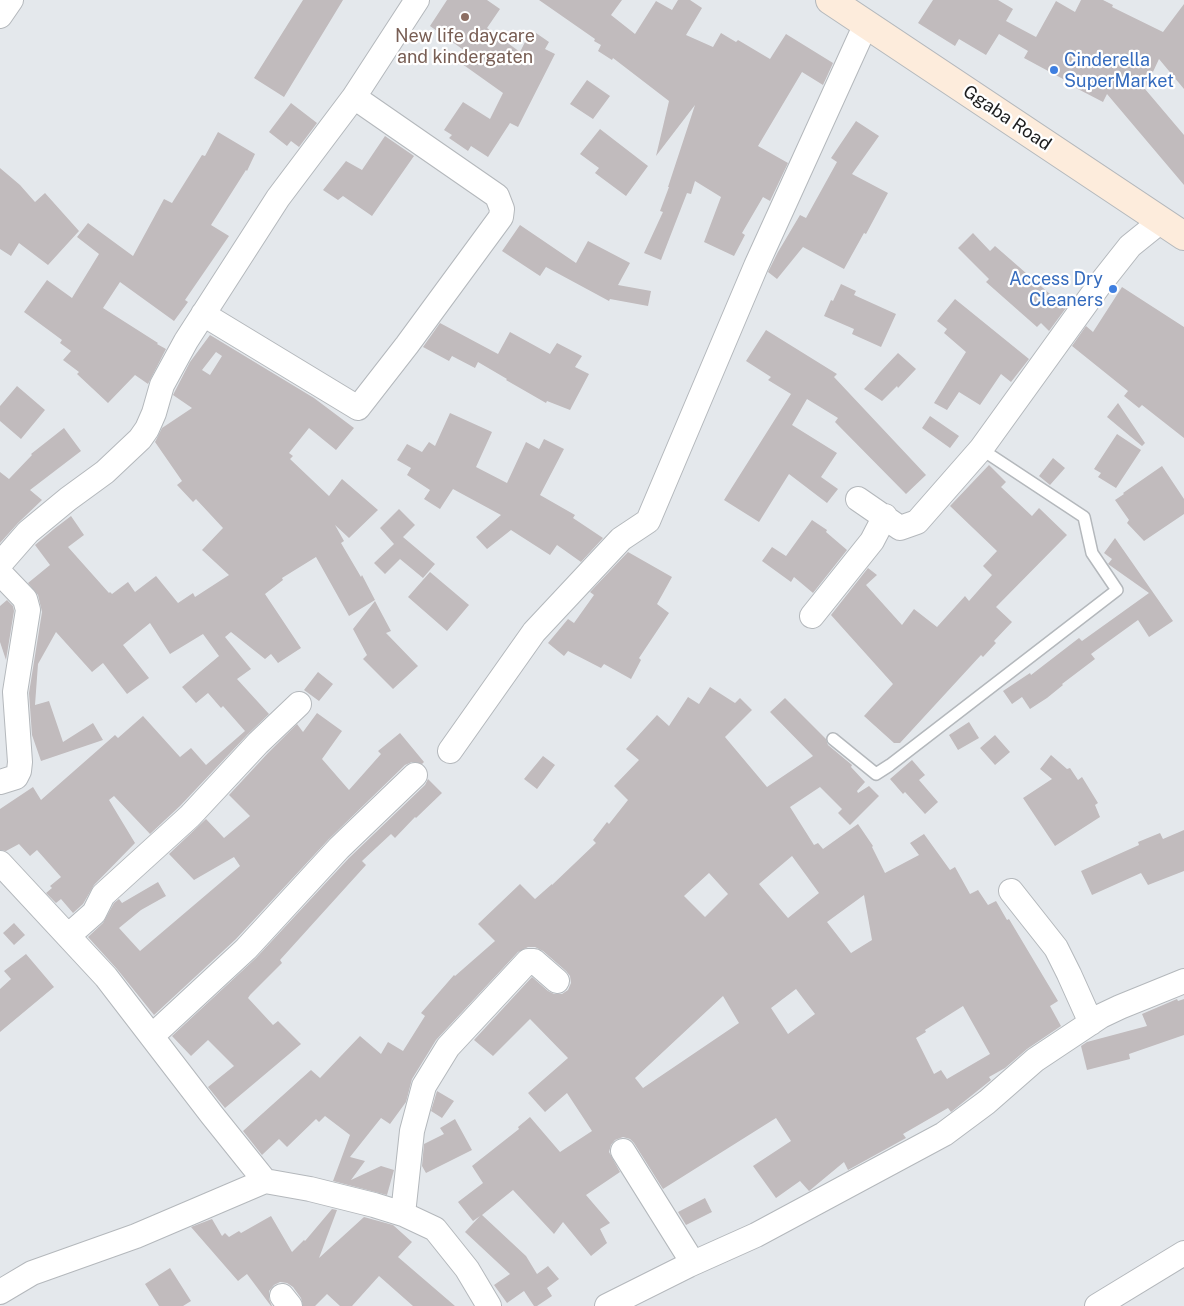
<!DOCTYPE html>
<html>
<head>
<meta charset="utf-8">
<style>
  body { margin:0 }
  canvas { display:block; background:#e4e8ec }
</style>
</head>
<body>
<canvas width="1184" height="1306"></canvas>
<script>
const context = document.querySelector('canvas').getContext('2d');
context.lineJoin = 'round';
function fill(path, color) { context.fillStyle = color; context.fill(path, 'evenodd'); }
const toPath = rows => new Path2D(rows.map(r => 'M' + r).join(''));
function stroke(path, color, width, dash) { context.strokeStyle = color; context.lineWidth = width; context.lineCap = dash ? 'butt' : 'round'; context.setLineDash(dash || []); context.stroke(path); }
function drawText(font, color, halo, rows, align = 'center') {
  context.font = font + ' "Public Sans",sans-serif'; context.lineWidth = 4.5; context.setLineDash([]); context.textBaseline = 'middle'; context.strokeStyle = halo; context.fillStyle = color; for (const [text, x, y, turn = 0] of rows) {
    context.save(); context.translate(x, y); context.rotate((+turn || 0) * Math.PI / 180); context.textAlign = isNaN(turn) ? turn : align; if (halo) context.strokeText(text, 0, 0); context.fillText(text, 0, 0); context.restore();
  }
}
fill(toPath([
  [303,0,343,0,284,97,254,78],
  [447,0,487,0,500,9,487,28,520,52,526,40,530,42,536,33,549,42,545,49,555,54,518,127,510,123,488,157,471,146,468,151,449,138,452,135,444,130,463,102,490,119,503,93,458,61,465,51,430,26],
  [539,0,622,0,611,15,635,34,656,1,672,10,678,0,690,0,702,8,686,35,713,47,721,33,736,42,738,40,770,59,786,34,833,63,823,85,802,72,758,146,788,163,770,201,763,197,742,233,745,235,734,256,704,242,721,197,695,181,691,194,687,193,661,260,644,253,663,212,660,211,669,187,668,187,695,105,656,156,669,101,613,58,612,60,598,51,601,45,594,41,595,39],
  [933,0,998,0,1013,9,1006,21,1036,37,1056,1,1075,12,1081,0,1103,0,1113,5,1112,7,1163,32,1184,4,1184,89,1159,59,1145,89,1184,135,1184,185,1107,94,1103,102,1076,88,1076,86,1024,58,1028,51,999,34,986,55,959,39,955,46,918,23],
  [587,80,610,96,593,119,570,104],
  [291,103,317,123,299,147,291,141,287,146,269,132],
  [856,121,879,136,852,174,888,193,866,234,864,233,844,269,803,247,777,279,768,272,778,252,800,215,806,218,837,162,831,158],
  [600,129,648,166,626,196,595,173,599,168,580,154],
  [218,132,255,154,247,171,246,170,211,225,229,236,185,300,188,302,174,321,120,282,103,308,158,343,157,344,166,349,148,384,135,375,108,403,77,374,79,372,63,360,71,351,60,343,62,340,24,312,47,280,72,298,99,254,77,237,88,223,133,256,164,199,172,203,202,155,205,156],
  [385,136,414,156,372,216,343,196,338,200,323,190,346,161,362,170],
  [0,168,20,185,35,202,45,193,79,231,48,265,19,243,11,256,0,249],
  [520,225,576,263,588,241,630,263,618,285,651,291,648,306,610,299,609,301,546,267,540,276,502,251],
  [973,233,990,251,995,246,1066,308,1049,331,1041,323,1037,327,986,282,989,279,958,248],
  [841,284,856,291,854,295,896,314,881,347,852,334,854,329,824,316,831,300,833,301],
  [1122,287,1184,327,1184,438,1142,405,1139,408,1124,396,1128,391,1072,346,1086,326,1093,332],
  [955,299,1029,359,1011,382,1001,374,980,405,959,392,947,410,934,403,966,352,944,333,947,329,937,321],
  [440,323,498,354,510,332,550,354,557,343,582,356,575,367,589,374,570,410,547,401,546,403,506,380,507,379,478,362,475,368,452,356,449,361,423,347],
  [766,330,837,374,834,377,926,475,906,494,835,422,838,418,807,399,792,425,837,453,821,477,838,489,827,503,789,474,759,522,724,500,791,394,768,380,771,377,746,361],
  [210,335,314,398,354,428,336,450,309,428,289,453,293,456,290,459,329,496,342,479,378,510,349,538,335,525,344,541,341,543,361,577,362,575,375,600,349,616,316,557,282,578,283,580,265,594,301,648,278,663,271,654,265,659,231,632,225,637,251,669,237,679,269,714,248,734,180,806,150,834,114,796,109,800,135,843,94,885,83,904,73,913,61,899,56,903,46,893,52,888,50,886,61,877,37,850,30,856,19,844,6,851,0,850,0,809,33,787,41,800,115,735,118,738,143,716,180,757,191,748,206,765,245,731,223,706,221,708,208,693,196,703,182,687,219,656,203,634,170,654,150,623,123,645,149,678,127,694,103,663,92,672,56,632,38,664,35,705,49,701,63,742,93,723,103,740,41,761,32,735,29,693,42,612,38,595,28,583,50,565,35,545,54,529,71,516,84,535,68,547,109,593,110,592,112,594,128,582,135,592,156,576,178,603,193,593,195,597,229,575,202,550,223,528,196,499,193,502,177,485,182,481,155,442,162,428,192,408,173,395,190,362],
  [216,352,222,356,210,375,202,370],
  [898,353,916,369,898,388,897,386,882,401,864,389],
  [17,386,45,410,21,439,0,421,0,406],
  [1118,403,1145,443,1142,446,1107,417],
  [450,413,492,432,476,467,507,483,526,442,539,449,544,439,564,449,540,495,575,515,573,518,603,538,581,562,557,545,550,555,511,530,487,549,476,537,501,515,453,489,440,509,424,499,430,490,407,475,411,468,397,460,407,444,422,452,429,442,435,446],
  [930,416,959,436,950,448,922,428],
  [64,428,81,451,30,490,42,500,18,523,0,543,0,472,9,479,32,455,31,454],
  [1117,434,1141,450,1116,488,1098,477,1101,473,1094,469],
  [1053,458,1065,468,1050,485,1039,476],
  [989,465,1006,482,1001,487,1032,516,1039,508,1067,535,996,607,1012,622,994,641,996,643,983,657,981,655,900,743,894,743,864,716,893,684,831,615,868,568,877,575,866,585,902,625,914,609,937,627,965,596,969,601,992,575,983,566,997,551,950,506],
  [1162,466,1184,499,1184,514,1144,541,1127,523,1129,520,1115,500,1124,494,1123,493],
  [399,509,415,525,403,537,435,564,423,578,400,559,385,574,374,563,394,544,380,528],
  [812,520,827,530,826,532,847,550,813,593,794,577,791,582,762,561,772,547,786,556],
  [1115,538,1173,621,1149,637,1138,620,1091,654,1095,659,1062,684,1063,685,1047,698,1030,709,1022,697,1012,704,1003,691,1030,673,1031,675,1079,638,1082,641,1149,593,1108,564,1112,559,1104,553],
  [628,552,672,577,657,604,669,613,639,658,641,660,631,679,604,664,601,668,568,651,564,656,548,643,568,619,574,623,594,595,590,592],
  [430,572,469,605,447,631,408,597],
  [7,600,13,606,14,611,6,660,0,642,0,606],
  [375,601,391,631,386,633,418,666,393,689,363,659,367,655,353,629],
  [318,672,333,684,319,701,304,690],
  [710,687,735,703,740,698,752,710,725,737,767,787,813,756,770,712,785,698,826,739,828,745,852,765,851,767,865,782,857,791,858,793,869,786,879,796,850,825,838,813,842,809,820,787,790,807,814,845,818,843,823,849,858,824,873,846,872,847,885,873,919,855,910,843,924,834,950,870,955,867,970,894,978,890,988,905,996,901,1007,920,1009,919,1058,1001,1050,1006,1061,1026,1027,1049,1005,1068,989,1077,991,1080,951,1112,948,1108,903,1134,906,1138,848,1170,844,1162,809,1191,800,1181,776,1198,753,1166,791,1141,776,1118,663,1189,634,1143,630,1139,623,1137,615,1140,611,1145,609,1152,620,1172,586,1195,610,1223,600,1229,607,1243,591,1256,563,1222,554,1234,513,1190,482,1215,526,1256,537,1274,548,1266,559,1279,547,1288,552,1296,537,1306,534,1306,524,1291,507,1303,494,1285,510,1274,465,1232,480,1216,473,1221,458,1202,483,1183,472,1166,519,1129,518,1127,530,1117,560,1152,592,1131,567,1093,545,1112,528,1093,568,1058,530,1019,493,1056,474,1040,532,977,548,991,554,994,562,994,568,990,571,983,570,976,566,971,543,951,535,947,528,947,518,952,436,1040,412,1079,406,1102,390,1124,381,1118,350,1157,365,1161,351,1180,381,1166,394,1170,387,1195,333,1181,350,1135,325,1116,319,1122,316,1119,287,1147,279,1139,262,1155,243,1131,311,1070,320,1078,360,1036,381,1054,388,1042,403,1051,425,1016,421,1013,454,975,455,976,495,941,478,924,520,884,535,899,552,884,552,885,596,843,593,840,607,822,609,824,628,800,614,786,639,760,626,749,657,715,669,726,688,697,699,704],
  [792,856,819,893,788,918,759,884],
  [709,873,728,894,705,917,684,896],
  [864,895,872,940,851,953,827,922],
  [796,989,815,1014,788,1034,771,1008],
  [723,996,739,1023,643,1088,635,1078],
  [963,1006,990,1054,947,1079,941,1070,934,1074,916,1038,926,1032,925,1030],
  [317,713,342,731,322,759,349,790,381,754,378,751,400,733,424,762,422,764,412,762,405,765,329,839,236,939,154,1015,117,969,88,937,103,923,114,903,119,899,122,903,158,882,166,896,141,910,119,928,140,951,240,866,234,857,194,880,169,854,206,819,224,838,250,816,229,795,268,753,297,724,303,732],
  [969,722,979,738,958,750,949,735],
  [995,735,1010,752,995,765,980,748],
  [1051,755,1067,769,1070,768,1078,780,1082,777,1098,803,1095,805,1100,817,1055,846,1023,798,1052,779,1040,769],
  [543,756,555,765,537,789,524,779],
  [912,760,925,775,919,780,938,802,925,814,905,792,903,794,890,779],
  [428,779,442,793,416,818,415,817,395,838,391,834,362,861,366,865,280,960,282,963,250,995,248,998,273,1025,278,1021,301,1044,225,1108,208,1087,234,1066,208,1040,191,1056,172,1036,256,958,349,858,425,785],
  [1184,830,1184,871,1148,885,1141,873,1092,895,1081,871,1139,845,1138,842,1160,833,1163,839],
  [14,923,25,935,14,945,3,933],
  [26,954,54,987,0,1032,0,989,11,979,4,971],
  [1177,999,1178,1001,1184,999,1184,1035,1129,1054,1130,1059,1087,1070,1081,1046,1087,1042,1147,1026,1142,1014],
  [437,1091,454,1101,442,1118,431,1111],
  [455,1119,472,1150,426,1173,422,1166,424,1144,444,1134,440,1128],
  [705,1198,712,1212,686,1225,678,1212],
  [332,1209,337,1210,319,1258,364,1217,393,1225,412,1242,398,1257,455,1306,413,1306,379,1276,352,1306,340,1306,327,1294,315,1306,303,1306,301,1298,293,1287,287,1283,280,1282,274,1285,269,1291,269,1299,272,1306,271,1306,247,1274,238,1281,191,1227,212,1219,222,1236,225,1233,229,1237,239,1231,241,1233,271,1216,292,1252,304,1240,305,1241],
  [170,1268,191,1301,183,1306,159,1306,145,1284]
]), '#c1bbbd');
const lane = toPath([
  [833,739,876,774,890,765,1117,590,1092,553,1084,517,981,449]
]);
const street = toPath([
  [0,16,11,0],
  [203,314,358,408,407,345,501,217,502,209,497,196,354,97],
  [858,499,900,528,917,522,981,449,1100,284,1130,246,1161,221],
  [0,564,28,532,68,499,105,472,140,439,147,429,154,413,162,385,186,341,278,198,354,97,417,0],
  [0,573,25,599,28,610,15,692,20,762,19,771,16,777,0,782],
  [812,616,872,541,885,516],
  [450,751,534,632,621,539,648,521,756,266,866,24],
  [0,863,106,977,212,1115,265,1181,310,1189,374,1205,403,1214,435,1229,467,1269,489,1306],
  [1011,891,1056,948,1069,974,1091,1023],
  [68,936,94,913,103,895,190,816,258,743,299,704],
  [152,1036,246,949,339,848,415,775],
  [623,1151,693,1263],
  [403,1214,412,1131,424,1086,448,1047,528,961,534,961,557,981],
  [0,1292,32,1273,136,1236,265,1181],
  [282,1296,290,1306],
  [607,1306,689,1265,756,1235,944,1134,987,1102,1035,1060,1101,1016,1120,1007,1184,981],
  [1097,1306,1184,1253]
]);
const secondary = toPath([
  [830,0,1184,236]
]);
stroke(lane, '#b4b8bc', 14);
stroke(street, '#b4b8bc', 26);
stroke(secondary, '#b4b8bc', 30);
stroke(lane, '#fff', 11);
stroke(street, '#fff', 24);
stroke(secondary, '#fdecdc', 28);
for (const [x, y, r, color] of [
  [465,17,5,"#8d6e63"],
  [1054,70,5,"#3f7fe0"],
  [1113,289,5,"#3f7fe0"]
]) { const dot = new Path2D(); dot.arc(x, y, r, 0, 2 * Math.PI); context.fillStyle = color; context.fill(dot); stroke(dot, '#fff', 2); }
drawText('18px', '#785e54', '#fff', [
  ["New life daycare",465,36],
  ["and kindergaten",465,57]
]);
drawText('18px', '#366cbe', '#fff', [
  ["Cinderella",1064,60],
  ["SuperMarket",1064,81],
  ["Access Dry",1103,279,"right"],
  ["Cleaners",1103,300,"right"]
], 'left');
drawText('18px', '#1b1c1d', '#fff', [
  ["Ggaba Road",1007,118,34]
]);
</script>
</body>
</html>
